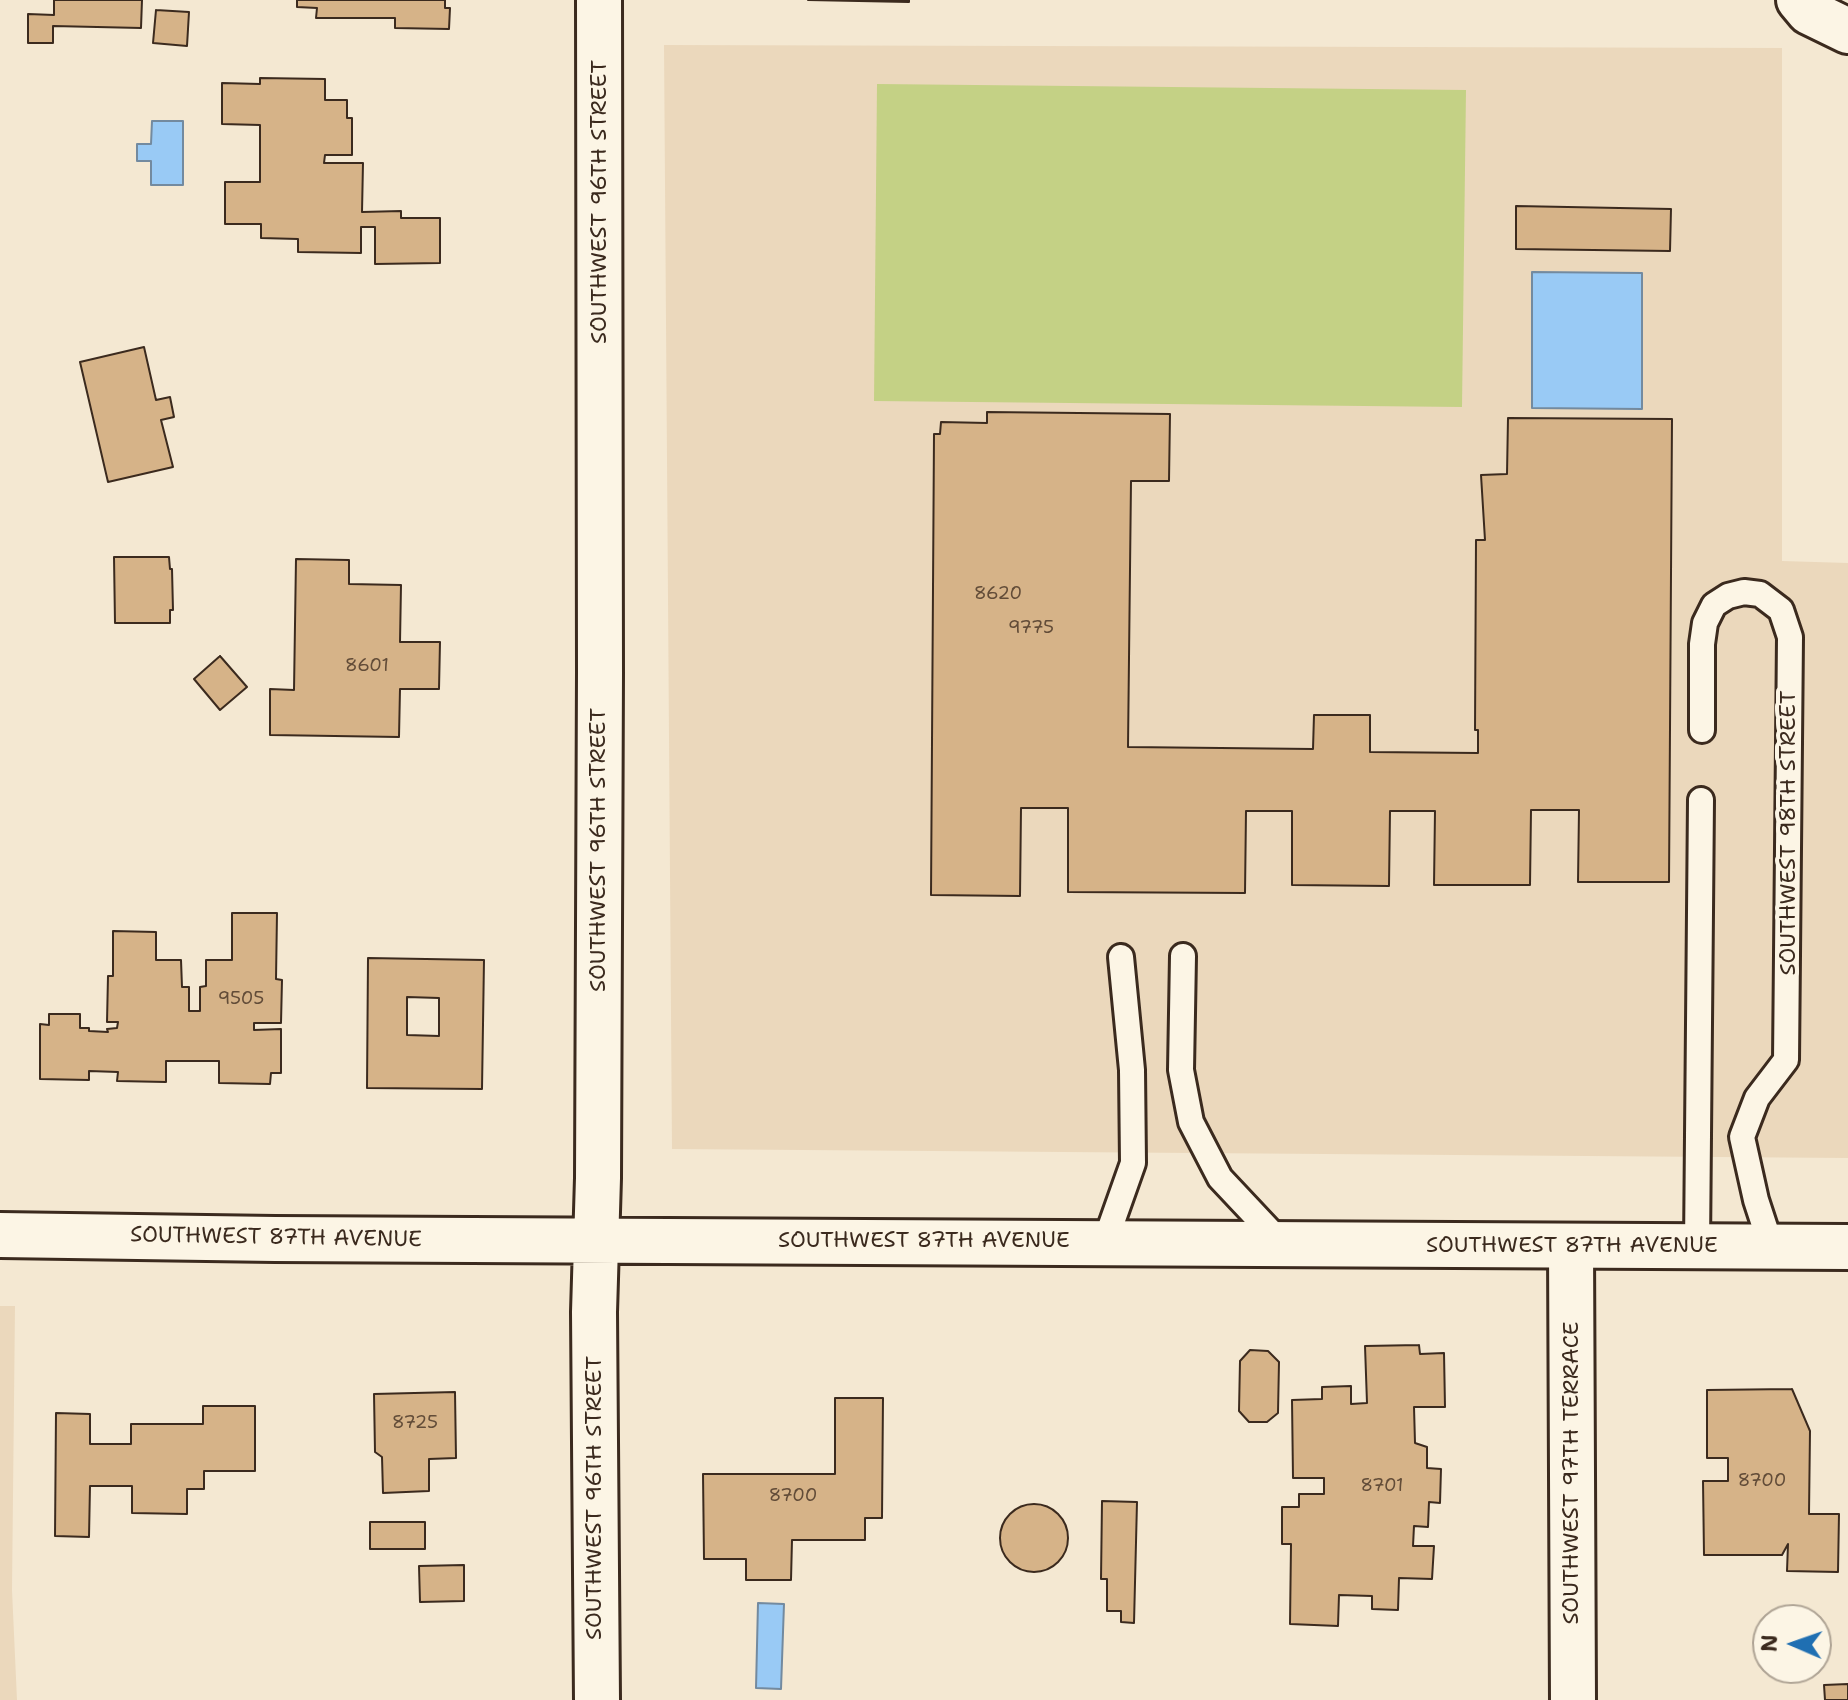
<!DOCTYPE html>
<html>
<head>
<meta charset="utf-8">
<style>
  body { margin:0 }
  #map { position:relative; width:1848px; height:1700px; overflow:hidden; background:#f4e8d2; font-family:"Shantell Sans",sans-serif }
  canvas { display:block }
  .north { position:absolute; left:1752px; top:1604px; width:80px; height:80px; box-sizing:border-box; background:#fcf5e5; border:2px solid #afa495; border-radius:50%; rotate:272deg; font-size:22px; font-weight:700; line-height:32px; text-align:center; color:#3b2a1e }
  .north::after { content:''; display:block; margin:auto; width:28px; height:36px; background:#1f6fb2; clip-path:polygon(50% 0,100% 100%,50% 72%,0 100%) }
</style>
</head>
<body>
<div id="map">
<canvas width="1848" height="1700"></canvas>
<div class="north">N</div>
</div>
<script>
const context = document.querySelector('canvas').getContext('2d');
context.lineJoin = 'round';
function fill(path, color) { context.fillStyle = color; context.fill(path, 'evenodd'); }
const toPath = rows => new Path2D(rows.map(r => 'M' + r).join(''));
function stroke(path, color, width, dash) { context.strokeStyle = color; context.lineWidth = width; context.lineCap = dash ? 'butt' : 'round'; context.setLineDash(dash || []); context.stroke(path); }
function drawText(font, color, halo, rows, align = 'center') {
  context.font = font + ' "Shantell Sans",sans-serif'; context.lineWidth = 8; context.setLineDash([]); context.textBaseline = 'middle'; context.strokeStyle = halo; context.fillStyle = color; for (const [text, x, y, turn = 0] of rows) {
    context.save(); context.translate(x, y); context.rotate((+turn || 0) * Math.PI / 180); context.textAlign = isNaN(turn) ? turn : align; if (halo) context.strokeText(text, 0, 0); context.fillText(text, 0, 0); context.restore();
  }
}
fill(toPath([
  [664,45,1782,48,1782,561,1848,563,1848,1158,672,1149],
  [0,1306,15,1306,12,1590,17,1700,0,1700]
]), '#ebd8bc');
fill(toPath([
  [877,84,1466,90,1462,407,874,401]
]), '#c4d185');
const water = toPath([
  [152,121,183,121,183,185,151,185,151,161,137,161,137,144,151,144,152,121],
  [1532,272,1642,273,1642,409,1532,408,1532,272],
  [758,1603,784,1604,781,1689,756,1688,758,1603]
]);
fill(water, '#99caf5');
stroke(water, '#738a9f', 2);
const building = toPath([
  [54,0,142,0,141,28,53,26,53,43,28,43,28,14,54,15,54,0],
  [297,0,445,0,445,8,450,8,449,29,395,28,395,18,316,18,317,8,297,7,297,0],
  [808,0,909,0,909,2,808,0],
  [156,10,189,12,187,46,153,43,156,10],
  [260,78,325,79,325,100,347,100,347,118,352,118,352,155,325,155,324,163,363,163,362,212,401,211,401,218,440,218,440,263,375,264,375,227,361,227,361,253,298,252,298,239,261,238,261,224,225,224,225,182,260,182,260,125,222,124,222,83,260,84,260,78],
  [1516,206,1671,209,1670,251,1516,249,1516,206],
  [144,347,156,400,170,397,174,417,161,420,173,467,108,482,80,362,144,347],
  [987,412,1170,414,1169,481,1131,481,1128,747,1313,749,1314,715,1370,715,1370,752,1478,753,1478,730,1475,730,1476,540,1485,540,1481,475,1507,474,1508,418,1672,419,1669,882,1578,882,1579,810,1531,810,1530,885,1434,885,1435,811,1390,811,1389,886,1292,885,1292,811,1246,811,1245,893,1068,892,1068,808,1021,808,1020,896,931,895,934,434,940,434,941,422,987,423,987,412],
  [114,557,169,557,170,569,172,569,173,610,170,610,170,623,115,623,114,557],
  [296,559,349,560,349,584,401,585,400,642,440,642,439,689,400,689,399,737,270,735,270,689,294,690,296,559],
  [220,656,247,687,220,710,194,679,220,656],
  [232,913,277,913,276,979,282,980,281,1023,254,1023,254,1030,281,1029,281,1073,271,1073,270,1084,219,1083,219,1061,166,1061,166,1082,117,1081,118,1072,89,1071,89,1080,40,1079,40,1024,49,1025,49,1014,80,1014,80,1028,89,1028,89,1031,108,1032,107,1029,117,1028,118,1022,107,1022,108,976,113,976,113,931,156,932,156,960,181,960,182,987,189,987,189,1011,200,1011,200,987,206,986,206,960,232,960,232,913],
  [368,958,484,960,482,1089,367,1088,368,958],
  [407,997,439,998,439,1036,407,1035,407,997],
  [1419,1345,1420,1354,1444,1353,1445,1407,1414,1407,1415,1443,1427,1447,1427,1468,1441,1469,1440,1503,1429,1502,1428,1527,1414,1526,1413,1546,1434,1546,1432,1579,1399,1578,1398,1610,1372,1609,1372,1596,1339,1595,1338,1626,1290,1624,1291,1544,1282,1544,1282,1507,1299,1507,1299,1494,1324,1494,1324,1478,1293,1478,1292,1400,1322,1399,1322,1387,1351,1386,1351,1404,1367,1403,1365,1346,1419,1345],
  [1250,1350,1268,1351,1279,1362,1278,1413,1267,1422,1249,1422,1239,1411,1240,1361,1250,1350],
  [1792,1389,1810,1431,1809,1514,1839,1514,1838,1572,1787,1571,1788,1544,1782,1555,1704,1555,1703,1481,1728,1481,1728,1458,1707,1458,1707,1390,1792,1389],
  [455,1392,456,1458,429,1459,429,1491,383,1493,382,1457,375,1452,374,1394,455,1392],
  [835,1398,883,1398,882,1518,865,1518,865,1540,792,1540,791,1580,746,1580,746,1559,704,1559,703,1474,835,1474,835,1398],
  [203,1406,255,1406,255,1471,204,1471,204,1489,187,1489,187,1514,132,1513,132,1486,90,1486,89,1537,55,1536,56,1413,90,1414,90,1444,131,1444,131,1424,203,1424,203,1406],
  [1102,1501,1137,1502,1134,1623,1121,1622,1121,1611,1107,1611,1107,1579,1101,1579,1102,1501],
  '1000 1538a34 34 0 1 1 68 0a34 34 0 1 1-68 0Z',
  [370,1522,425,1522,425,1549,370,1549,370,1522],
  [464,1565,464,1601,420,1602,419,1566,464,1565],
  [1848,1684,1848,1700,1825,1700,1824,1685,1848,1684]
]);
fill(building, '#d6b388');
stroke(building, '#3b2a1e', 2);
const lane = toPath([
  [1702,730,1702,644,1705,623,1714,605,1728,596,1744,592,1760,594,1781,610,1790,637,1786,1060,1757,1098,1742,1137,1756,1200,1771,1246],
  [1183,956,1181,1070,1191,1122,1220,1178,1282,1244],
  [1105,1242,1133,1163,1132,1070,1121,957],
  [1697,1247,1701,800]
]);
const street = toPath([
  [1799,0,1809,12,1848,31],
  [1571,1246,1573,1700]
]);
const secondary = toPath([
  [0,1235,275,1239,1848,1247],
  [597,1700,594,1312,598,1178,600,672,599,0]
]);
stroke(lane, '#3b2a1e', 30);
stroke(street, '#3b2a1e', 50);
stroke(secondary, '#3b2a1e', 50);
stroke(lane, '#fcf5e5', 24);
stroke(street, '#fcf5e5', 44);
stroke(secondary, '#fcf5e5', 44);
drawText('18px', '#624c38', null, [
  ["8620",998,594],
  ["9775",1031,628],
  ["8601",367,666],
  ["9505",241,999],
  ["8725",415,1423],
  ["8700",1762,1481],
  ["8701",1382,1486],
  ["8700",793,1496]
]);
drawText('22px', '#3b2a1e', '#fcf5e5', [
  ["SOUTHWEST 96TH STREET",600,202,-90],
  ["SOUTHWEST 98TH STREET",1789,833,-90],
  ["SOUTHWEST 96TH STREET",599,850,-90],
  ["SOUTHWEST 87TH AVENUE",276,1238,1],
  ["SOUTHWEST 87TH AVENUE",924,1241],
  ["SOUTHWEST 87TH AVENUE",1572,1246],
  ["SOUTHWEST 97TH TERRACE",1572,1473,-90],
  ["SOUTHWEST 96TH STREET",595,1498,-90]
]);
</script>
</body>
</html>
